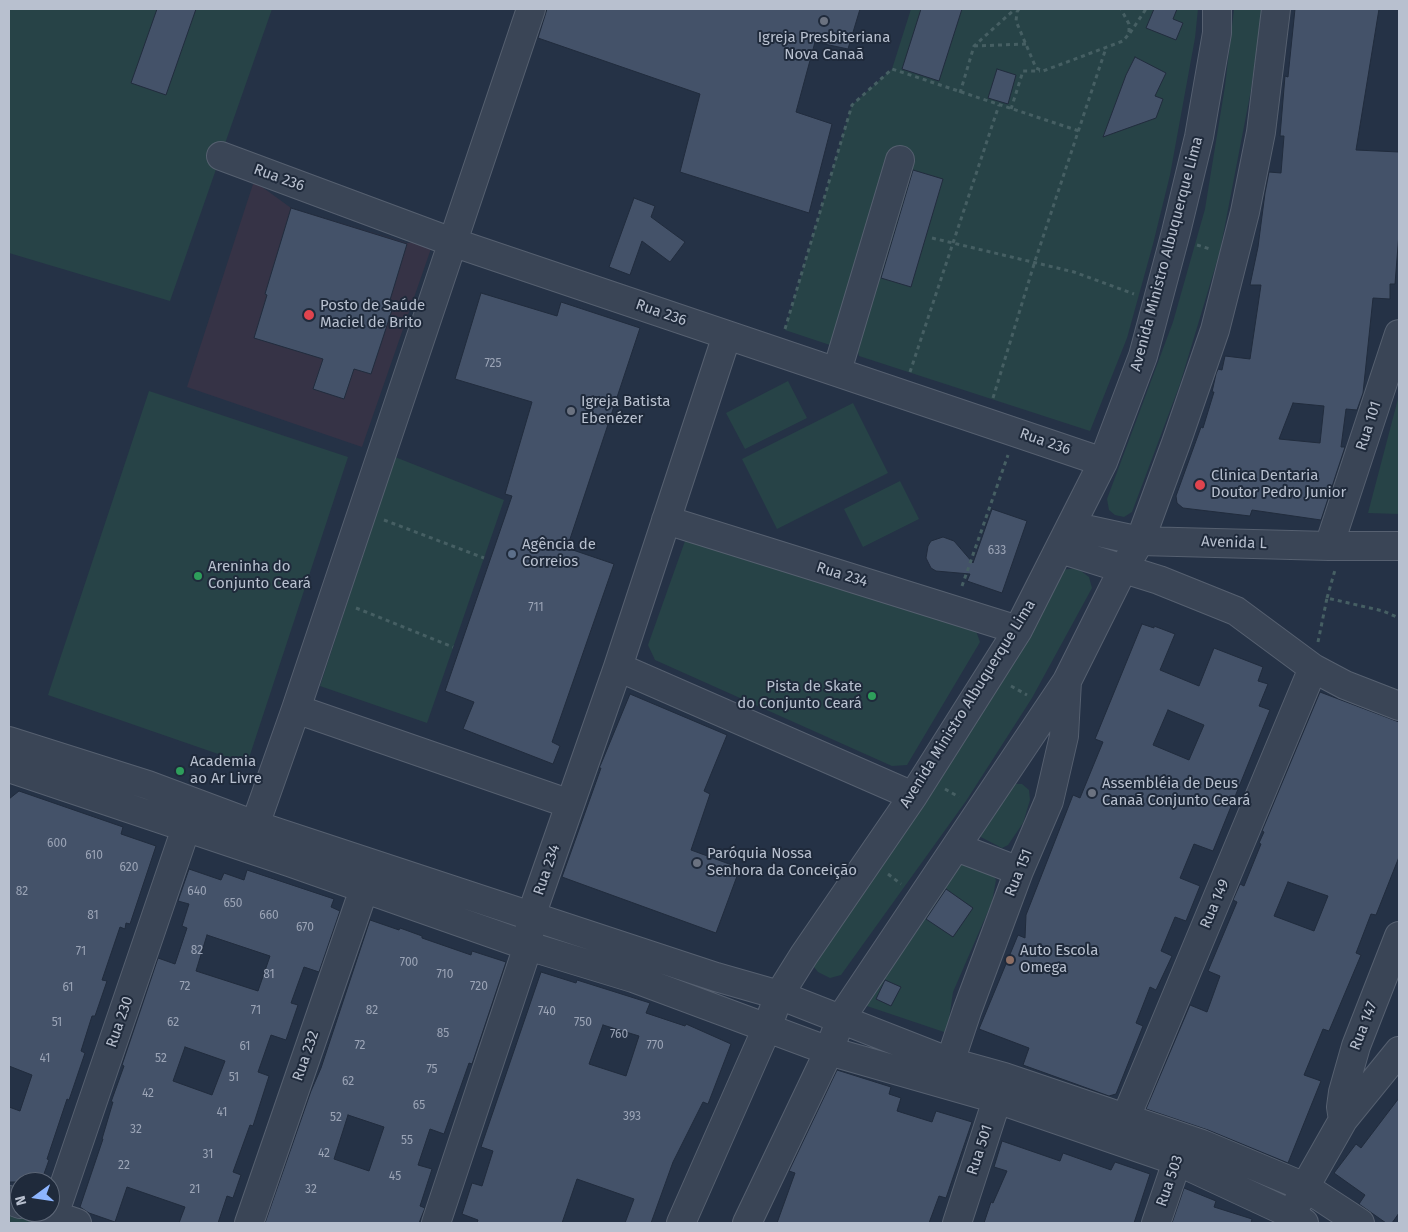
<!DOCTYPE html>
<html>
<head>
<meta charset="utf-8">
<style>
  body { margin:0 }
  #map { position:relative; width:1408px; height:1232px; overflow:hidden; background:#253246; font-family:"Fira Sans",sans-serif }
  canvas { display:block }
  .frame { position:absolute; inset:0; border:10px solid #b8c0cf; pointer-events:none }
  .north { position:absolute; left:10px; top:1172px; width:50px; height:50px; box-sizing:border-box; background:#1f2a3b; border:1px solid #5c6676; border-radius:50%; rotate:256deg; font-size:14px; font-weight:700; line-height:20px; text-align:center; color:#b8c0cf }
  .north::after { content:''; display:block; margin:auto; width:18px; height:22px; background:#8db5ff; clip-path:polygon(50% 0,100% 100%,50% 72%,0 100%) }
</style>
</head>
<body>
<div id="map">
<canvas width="1408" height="1232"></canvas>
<div class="frame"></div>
<div class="north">N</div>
</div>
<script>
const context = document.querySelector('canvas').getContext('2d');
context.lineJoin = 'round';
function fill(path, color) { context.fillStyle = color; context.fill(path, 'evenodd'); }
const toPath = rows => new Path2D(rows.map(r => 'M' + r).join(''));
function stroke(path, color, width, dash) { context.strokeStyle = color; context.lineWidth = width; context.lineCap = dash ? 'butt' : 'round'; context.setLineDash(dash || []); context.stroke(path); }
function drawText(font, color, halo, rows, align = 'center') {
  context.font = font + ' "Fira Sans",sans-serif'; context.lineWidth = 4; context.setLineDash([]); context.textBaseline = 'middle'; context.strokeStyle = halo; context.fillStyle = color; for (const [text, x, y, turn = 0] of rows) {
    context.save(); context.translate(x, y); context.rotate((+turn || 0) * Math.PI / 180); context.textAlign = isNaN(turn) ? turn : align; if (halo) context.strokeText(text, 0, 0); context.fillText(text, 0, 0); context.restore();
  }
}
fill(toPath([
  [254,181,291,208,407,243,434,240,362,447,187,387]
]), '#363346');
fill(toPath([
  [9,9,272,9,170,301,9,253],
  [911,9,1198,9,1195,38,1170,175,1153,244,1127,338,1090,431,859,356,855,339,836,338,830,345,785,330,852,105,892,69],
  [1234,9,1262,9,1251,90,1220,251,1180,384,1132,512,1124,517,1115,515,1109,510,1107,499,1173,322,1205,209,1225,86],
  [788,381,807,418,745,449,726,413],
  [149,391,348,457,247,764,48,695],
  [1399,395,1399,514,1368,513],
  [853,403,888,473,777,529,742,459],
  [395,457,504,500,427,723,320,686],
  [900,481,919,519,863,547,844,509],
  [695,536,975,628,980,642,907,765,892,766,655,660,648,645,685,541],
  [1077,568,1089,577,1092,588,1032,698,966,801,841,975,830,978,818,972,814,967,814,956,1061,570],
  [1015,784,1022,784,1029,790,1030,800,1023,823,1008,845,1002,848,977,835,1006,790],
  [954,862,989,868,996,880,992,902,953,992,947,1033,864,1005],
  [946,889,973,908,953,937,926,919],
  [885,980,901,987,891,1006,876,999],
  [9,1205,30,1212,64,1223,9,1223]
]), '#274347');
const building = toPath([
  [157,9,196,9,166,95,131,83,157,9],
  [547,9,860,9,848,49,815,42,796,112,832,124,809,213,680,172,700,94,538,38,547,9],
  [921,9,962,9,939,81,902,69,921,9],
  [1154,9,1177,9,1173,19,1183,23,1176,40,1146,28,1154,9],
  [1295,9,1379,9,1356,150,1399,152,1399,233,1395,284,1390,284,1390,299,1373,298,1363,393,1357,410,1346,409,1341,447,1345,447,1321,520,1252,510,1250,516,1183,508,1177,503,1176,496,1201,427,1203,428,1214,392,1212,392,1216,374,1218,369,1222,370,1225,356,1250,359,1261,285,1250,285,1258,247,1265,193,1269,172,1281,173,1284,136,1280,136,1285,76,1288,77,1295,9],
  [1293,403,1324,406,1320,443,1279,439,1293,403],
  [1135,57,1166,73,1155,96,1163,99,1156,118,1103,137,1126,75,1135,57],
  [997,69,1016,75,1008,104,988,98,997,69],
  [913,170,943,179,911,287,881,278,913,170],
  [634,198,655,206,651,217,685,242,670,262,642,241,630,275,609,267,634,198],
  [291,208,407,244,390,300,395,301,371,374,354,369,344,399,313,389,323,359,254,338,267,295,265,294,291,208],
  [481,293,557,316,561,302,640,328,567,548,614,564,552,742,560,746,553,764,463,729,474,702,445,691,512,496,505,494,532,402,455,379,481,293],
  [992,509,1027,521,1002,593,967,581,970,574,936,571,931,568,926,558,928,546,931,541,943,537,954,541,973,563,992,509],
  [1142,624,1154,628,1154,626,1175,634,1160,670,1199,686,1214,648,1263,667,1258,681,1268,684,1259,706,1270,710,1213,851,1194,844,1180,878,1200,886,1186,921,1175,917,1161,951,1172,956,1156,990,1150,987,1136,1023,1143,1026,1116,1094,1109,1096,1023,1065,1029,1048,979,1029,1018,935,1025,938,1026,915,1073,795,1080,798,1103,742,1095,739,1142,624],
  [1168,710,1204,725,1189,760,1153,745,1168,710],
  [1320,692,1399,722,1399,857,1376,915,1371,914,1356,953,1361,955,1329,1031,1323,1029,1304,1075,1321,1081,1288,1163,1208,1130,1146,1109,1190,1005,1207,1012,1220,976,1208,971,1237,902,1233,900,1240,884,1244,886,1261,844,1259,843,1264,832,1262,831,1320,692],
  [1288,882,1328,896,1314,931,1274,916,1288,882],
  [630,694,727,735,704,791,710,794,691,850,740,868,716,933,562,877,601,768,599,768,601,764,630,694],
  [19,791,123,827,121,834,156,846,130,924,126,923,125,929,120,927,102,980,107,981,95,1016,92,1016,81,1051,85,1053,69,1100,67,1099,47,1159,49,1160,41,1182,9,1182,9,1107,20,1111,32,1075,9,1066,9,799,19,791],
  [189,869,221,880,224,873,244,880,247,870,334,899,331,907,340,911,319,972,304,967,291,1003,298,1005,286,1040,271,1035,258,1072,269,1076,253,1126,250,1125,233,1172,241,1175,233,1198,227,1196,218,1223,179,1223,185,1207,127,1187,115,1222,89,1213,80,1207,103,1139,102,1139,113,1102,111,1102,124,1066,122,1065,158,958,175,964,187,928,182,926,189,904,178,901,189,869],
  [207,935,270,956,258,991,196,971,207,935],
  [185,1047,225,1061,212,1095,173,1081,185,1047],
  [946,889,973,908,953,937,926,919,946,889],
  [370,920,399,930,400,928,422,936,422,938,471,955,472,951,506,962,472,1064,469,1063,444,1134,430,1129,418,1165,432,1169,420,1206,425,1208,419,1223,265,1223,311,1091,321,1068,370,920],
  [348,1115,384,1127,369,1171,334,1159,348,1115],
  [541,972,576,983,577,980,650,1003,646,1013,685,1026,686,1024,731,1044,708,1104,703,1102,673,1162,651,1223,625,1223,634,1199,577,1179,562,1223,477,1223,478,1220,462,1214,472,1183,482,1186,493,1151,481,1147,541,972],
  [603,1025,639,1036,626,1076,589,1064,603,1025],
  [885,980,901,987,891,1006,876,999,885,980],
  [837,1070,891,1087,889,1094,901,1098,897,1111,932,1122,936,1111,972,1122,946,1198,939,1196,929,1223,777,1223,795,1173,789,1171,837,1070],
  [1399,1098,1399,1213,1392,1223,1386,1223,1359,1204,1365,1195,1334,1173,1356,1144,1361,1148,1399,1098],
  [1002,1141,1060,1161,1063,1153,1111,1170,1115,1162,1150,1174,1134,1223,984,1223,991,1202,993,1203,1007,1171,994,1167,1002,1141],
  [1184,1188,1216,1201,1214,1207,1252,1219,1251,1223,1172,1223,1184,1188]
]);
fill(building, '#445269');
stroke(building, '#212c3d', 1);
const minor = toPath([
  [221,156,452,242,1103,462],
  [837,371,900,160],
  [666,520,1018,630],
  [1071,526,1140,541,1329,546,1399,546],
  [1329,546,1399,334],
  [1060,549,1159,580,1236,611,1313,668,1345,685,1399,706],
  [618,667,913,796],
  [296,709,570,804],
  [9,741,148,785,255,825,531,916,716,977,779,995,950,1062,1004,1077,1202,1144,1305,1187,1360,1223],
  [9,768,289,862,528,946,633,978,829,1051,997,1099,1177,1161,1293,1215,1304,1223],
  [255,825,296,709,531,9],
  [956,847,1019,871],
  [950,1062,967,1011,1019,871,1049,801,1064,736,1067,681],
  [1343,1120,1399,1051],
  [1119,1134,1313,668],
  [9,1200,20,1204],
  [1298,1202,1305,1187,1343,1120,1341,1107,1343,1092,1356,1046,1399,936],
  [44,1212,77,1223],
  [54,1215,186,828],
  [249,1223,364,889],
  [436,1223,528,946,531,916,618,667,727,335],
  [681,1223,767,1028,779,995,804,955,913,796,1018,630,1103,462,1143,356,1176,232,1199,137,1217,33,1217,9],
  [747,1223,829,1051,841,1018,1067,681,1123,569,1140,541,1176,443,1215,330,1245,212,1261,132,1276,9],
  [957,1223,1003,1081],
  [1156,1223,1183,1144]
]);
stroke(minor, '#566070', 30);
stroke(toPath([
  [1019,9,1017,12,1016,21,1036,68,1043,71,1123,41,1129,34,1129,24,1121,9],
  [1130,33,1146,9],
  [974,46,1026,44],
  [960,93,974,46,1015,9],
  [1011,109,1023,71,1040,71],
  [932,238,1074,272,1134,294],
  [1197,245,1210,249],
  [785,329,852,105,892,69,1079,131],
  [910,372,999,105],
  [993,398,1035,261,1106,48],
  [384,520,484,558],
  [962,586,1008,455],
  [1327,598,1335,570],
  [356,608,453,647],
  [1318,642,1327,598,1383,611,1399,618],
  [1011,686,1027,695],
  [945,789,959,797],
  [888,874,901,884]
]), '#465f63', 3, [4, 4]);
stroke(minor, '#3a4556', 28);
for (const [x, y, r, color] of [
  [824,21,5,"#6b7280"],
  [309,315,6,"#e0444e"],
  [571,411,5,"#6b7280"],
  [1200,485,6,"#e0444e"],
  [512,554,5,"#5c6f8a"],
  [198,576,5,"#2e9e5b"],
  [872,696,5,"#2e9e5b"],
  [180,771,5,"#2e9e5b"],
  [1092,793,5,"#6b7280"],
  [697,863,5,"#6b7280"],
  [1010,960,5,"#8d6e63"]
]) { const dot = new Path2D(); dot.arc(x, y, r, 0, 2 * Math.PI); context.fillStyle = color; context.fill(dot); stroke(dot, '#1f2a3b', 2); }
drawText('12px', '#9ba4b6', null, [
  ["725",493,364],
  ["633",997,551],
  ["711",536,608],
  ["600",57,844],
  ["610",94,856],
  ["620",129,868],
  ["82",22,892],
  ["640",197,892],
  ["650",233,904],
  ["81",93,916],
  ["660",269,916],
  ["670",305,928],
  ["82",197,951],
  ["71",81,952],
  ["700",409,963],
  ["81",269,975],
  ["710",445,975],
  ["72",185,987],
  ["720",479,987],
  ["61",68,988],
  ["71",256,1011],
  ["82",372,1011],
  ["740",547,1012],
  ["51",57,1023],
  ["62",173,1023],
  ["750",583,1023],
  ["85",443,1034],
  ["760",619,1035],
  ["72",360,1046],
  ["770",655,1046],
  ["61",245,1047],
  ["41",45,1059],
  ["52",161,1059],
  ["75",432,1070],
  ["51",234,1078],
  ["62",348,1082],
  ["42",148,1094],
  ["65",419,1106],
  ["41",222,1113],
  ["393",632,1117],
  ["52",336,1118],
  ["32",136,1130],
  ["55",407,1141],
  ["42",324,1154],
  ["31",208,1155],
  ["22",124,1166],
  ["45",395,1177],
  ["21",195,1190],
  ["32",311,1190]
]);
drawText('15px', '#b8c0cf', '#1f2a3b', [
  ["Igreja Presbiteriana",824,38,"center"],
  ["Nova Canaã",824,55,"center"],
  ["Posto de Saúde",320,306],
  ["Maciel de Brito",320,323],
  ["Igreja Batista",581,402],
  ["Ebenézer",581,419],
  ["Clinica Dentaria",1211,476],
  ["Doutor Pedro Junior",1211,493],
  ["Agência de",522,545],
  ["Correios",522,562],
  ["Areninha do",208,567],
  ["Conjunto Ceará",208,584],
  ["Pista de Skate",862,687,"right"],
  ["do Conjunto Ceará",862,704,"right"],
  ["Academia",190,762],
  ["ao Ar Livre",190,779],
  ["Assembléia de Deus",1102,784],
  ["Canaã Conjunto Ceará",1102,801],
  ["Paróquia Nossa",707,854],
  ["Senhora da Conceição",707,871],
  ["Auto Escola",1020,951],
  ["Omega",1020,968]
], 'left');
drawText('15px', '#b8c0cf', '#1f2a3b', [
  ["Rua 236",279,178,20],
  ["Avenida Ministro Albuquerque Lima",1167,254,-75],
  ["Rua 236",661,313,19],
  ["Rua 101",1369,426,-72],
  ["Rua 236",1045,442,19],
  ["Avenida L",1234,543,2],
  ["Rua 234",842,575,17],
  ["Avenida Ministro Albuquerque Lima",968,704,-58],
  ["Rua 234",547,870,-71],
  ["Rua 151",1019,873,-68],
  ["Rua 149",1215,904,-67],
  ["Rua 230",120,1022,-71],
  ["Rua 147",1364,1026,-69],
  ["Rua 232",306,1056,-71],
  ["Rua 501",980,1150,-72],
  ["Rua 503",1170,1181,-71]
]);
</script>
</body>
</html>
